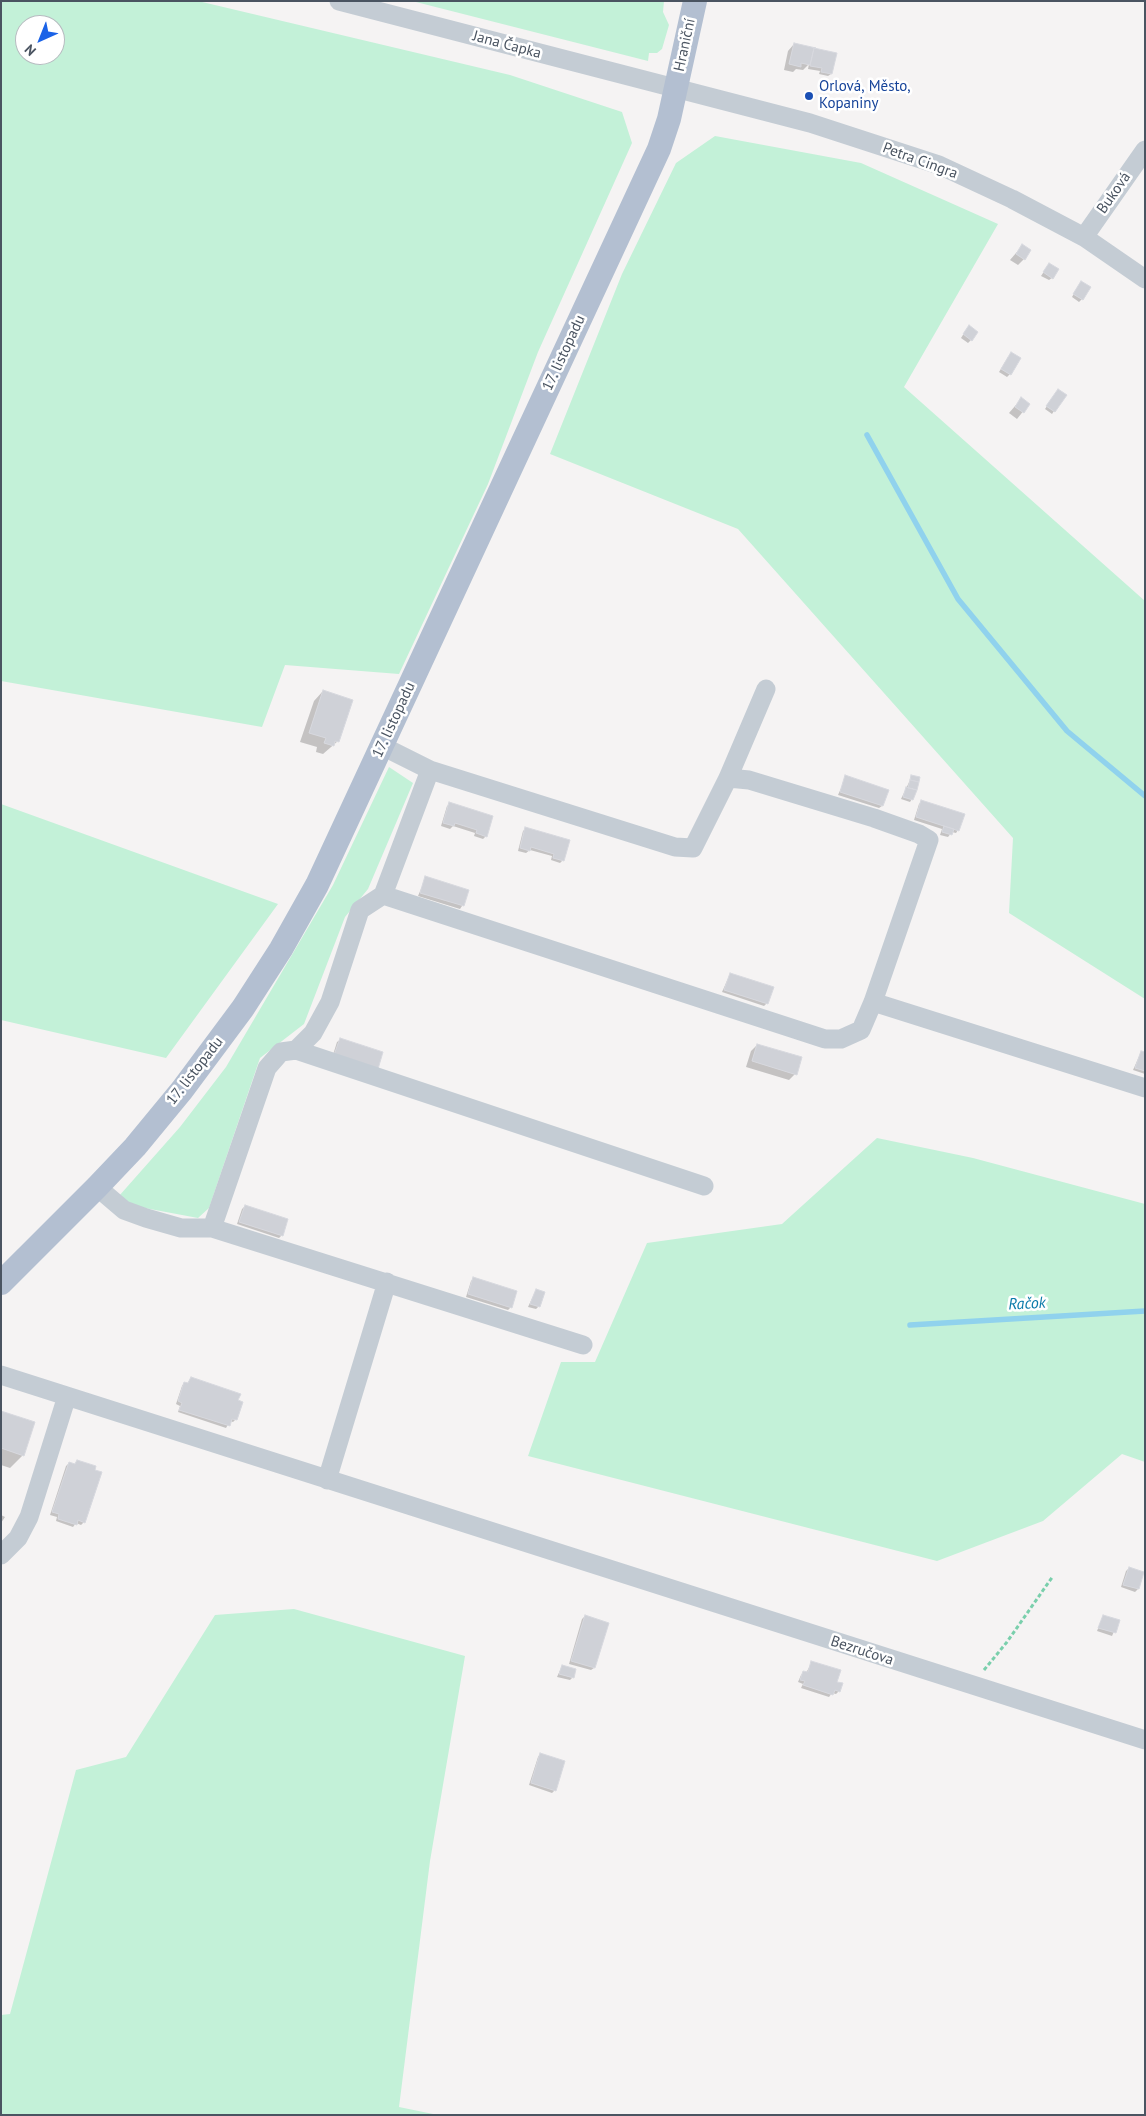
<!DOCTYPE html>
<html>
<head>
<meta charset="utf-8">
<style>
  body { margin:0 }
  #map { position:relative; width:1146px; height:2116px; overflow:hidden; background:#f5f3f3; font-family:"PT Sans",sans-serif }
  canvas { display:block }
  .frame { position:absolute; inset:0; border:2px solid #4a5461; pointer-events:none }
  .north { position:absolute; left:15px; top:15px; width:50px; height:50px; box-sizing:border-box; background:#fff; border:1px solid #b7bbc0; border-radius:50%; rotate:224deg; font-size:14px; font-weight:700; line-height:20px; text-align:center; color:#4a5461 }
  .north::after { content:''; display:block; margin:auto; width:18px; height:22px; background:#1b63e7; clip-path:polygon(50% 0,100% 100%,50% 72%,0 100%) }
</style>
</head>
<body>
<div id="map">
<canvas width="1146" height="2116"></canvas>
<div class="frame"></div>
<div class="north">N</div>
</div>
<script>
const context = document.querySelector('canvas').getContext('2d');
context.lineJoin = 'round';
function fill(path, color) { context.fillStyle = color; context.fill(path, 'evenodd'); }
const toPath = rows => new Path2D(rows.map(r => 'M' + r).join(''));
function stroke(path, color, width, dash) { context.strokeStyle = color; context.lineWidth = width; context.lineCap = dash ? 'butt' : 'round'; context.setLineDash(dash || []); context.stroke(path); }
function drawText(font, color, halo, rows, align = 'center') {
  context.font = font + ' "PT Sans",sans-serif'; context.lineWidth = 5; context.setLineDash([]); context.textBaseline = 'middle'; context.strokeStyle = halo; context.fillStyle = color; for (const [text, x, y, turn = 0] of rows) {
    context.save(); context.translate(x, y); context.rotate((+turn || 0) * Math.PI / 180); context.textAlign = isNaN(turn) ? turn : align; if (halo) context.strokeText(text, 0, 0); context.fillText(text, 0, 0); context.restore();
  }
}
fill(toPath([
  [1,1,198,1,510,75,622,112,632,143,538,352,488,484,399,674,285,665,262,727,1,681],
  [25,25,55,25,55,55,25,55],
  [412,1,664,1,663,12,669,25,662,49,657,53,649,53,648,61],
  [715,136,861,163,998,224,904,387,1145,601,1145,999,1009,913,1013,838,738,529,550,454,622,274,676,163],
  [389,767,413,783,368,889,345,917,304,1024,260,1058,209,1208,198,1218,134,1206,119,1196,180,1127,226,1067,333,885],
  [1,804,278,904,166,1058,1,1020],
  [877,1138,973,1158,1145,1204,1145,1462,1122,1454,1043,1521,937,1561,528,1456,561,1362,595,1362,647,1243,782,1224],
  [294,1609,465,1656,430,1861,399,2107,438,2115,1,2115,1,2015,10,2014,76,1770,126,1757,215,1615]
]), '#c3f1d8');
fill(toPath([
  [794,44,812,52,814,49,831,74,828,76,819,74,820,71,808,69,809,64,803,70,796,69,793,72,784,70,788,51],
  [1022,246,1024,259,1018,265,1010,260],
  [1047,267,1052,278,1049,280,1041,276],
  [1078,286,1082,299,1079,302,1072,297],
  [966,330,971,340,968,343,961,338],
  [1008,357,1010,374,1007,377,999,372],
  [1056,393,1054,411,1052,414,1045,409],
  [1021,399,1029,404,1017,419,1009,413],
  [323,691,338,741,323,754,316,752,317,747,300,742,314,701],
  [912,776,912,799,910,802,901,799],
  [846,777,887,790,882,806,879,808,838,795],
  [921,802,958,830,956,833,952,832,948,837,940,835,942,829,914,820,919,804],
  [450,804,486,836,483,839,474,836,475,833,453,826,450,829,441,826,447,806],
  [526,828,563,860,560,863,551,860,552,856,530,850,526,853,518,851,523,831],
  [426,877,467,891,462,906,460,909,418,896],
  [730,974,767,1003,764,1006,722,992],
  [340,1040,382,1053,332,1058,337,1042],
  [757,1045,795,1074,789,1080,746,1067,751,1051],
  [1141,1052,1145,1053,1145,1074,1133,1070],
  [245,1206,282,1235,279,1238,237,1224,242,1209],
  [474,1278,511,1307,508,1310,466,1297,471,1281],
  [536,1290,539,1306,536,1309,528,1307],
  [191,1378,237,1401,236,1419,233,1422,230,1421,226,1428,178,1412,180,1406,176,1404,182,1386,184,1383,187,1384],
  [1,1412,23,1455,10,1468,1,1465],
  [77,1461,84,1522,81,1525,76,1523,73,1527,56,1521,57,1517,50,1515,66,1466,69,1463,74,1465],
  [1,1515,5,1517,1,1523],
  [1129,1568,1143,1572,1138,1589,1135,1592,1121,1587,1126,1571],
  [585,1616,594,1668,591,1670,569,1664,582,1619],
  [1103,1616,1119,1620,1112,1636,1097,1631],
  [812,1662,836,1682,839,1691,836,1694,832,1693,829,1697,801,1688,803,1684,798,1682,801,1675,804,1672,806,1673],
  [562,1666,573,1677,570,1680,557,1677],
  [540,1754,555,1790,552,1793,529,1785,538,1757]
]), '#0003');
stroke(toPath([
  [867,435,958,599,1067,731,1145,796],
  [910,1325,1145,1311]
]), '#90d2ed', 5.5);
const building = toPath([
  [794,43,816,48,814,48,810,65,801,63,801,67,789,64,794,43],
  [814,48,837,53,832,74,821,72,822,68,810,66,814,48],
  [1022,244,1031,250,1025,260,1016,254,1022,244],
  [1049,263,1059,269,1053,279,1043,272,1049,263],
  [1081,281,1091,287,1083,300,1073,294,1081,281],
  [969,325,978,332,972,341,963,334,969,325],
  [1011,352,1021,358,1011,375,1001,369,1011,352],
  [1058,389,1067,395,1055,412,1046,406,1058,389],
  [1021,397,1030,404,1024,413,1015,407,1021,397],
  [323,690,353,700,339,742,335,741,334,746,324,743,326,738,309,733,323,690],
  [845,775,889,790,883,806,840,792,845,775],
  [911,775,920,777,919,782,910,780,911,775],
  [910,780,919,782,917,790,908,788,910,780],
  [906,787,917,790,913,800,903,797,906,787],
  [921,800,965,814,959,831,916,817,921,800],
  [449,802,493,816,487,837,476,833,477,830,455,823,454,826,443,823,449,802],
  [944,826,954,829,952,835,942,832,944,826],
  [525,827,570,840,564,861,553,858,554,854,531,847,530,851,520,848,525,827],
  [425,876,469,890,464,906,420,893,425,876],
  [730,973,774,987,768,1004,724,990,730,973],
  [340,1038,383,1052,378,1069,334,1055,340,1038],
  [757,1044,802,1057,797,1075,752,1061,757,1044],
  [1141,1051,1145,1052,1145,1071,1135,1068,1141,1051],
  [245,1205,288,1219,283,1236,239,1222,245,1205],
  [473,1277,517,1291,512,1308,468,1294,473,1277],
  [536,1289,545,1292,540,1307,530,1304,536,1289],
  [191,1377,241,1394,238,1400,243,1402,237,1420,232,1419,230,1426,179,1410,182,1403,178,1401,184,1382,188,1383,191,1377],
  [1,1411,35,1422,24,1456,1,1448,1,1411],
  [77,1460,96,1466,95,1470,102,1472,85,1523,78,1520,77,1525,58,1519,59,1514,52,1512,69,1462,75,1464,77,1460],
  [1129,1567,1144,1572,1139,1589,1123,1585,1129,1567],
  [585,1615,609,1623,595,1668,571,1661,585,1615],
  [1103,1615,1120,1620,1116,1633,1098,1628,1103,1615],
  [811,1661,841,1670,837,1682,843,1683,840,1692,835,1690,833,1695,803,1685,805,1681,800,1680,803,1671,808,1672,811,1661],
  [562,1665,576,1669,574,1678,559,1674,562,1665],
  [540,1753,565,1761,556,1791,531,1783,540,1753]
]);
fill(building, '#cfd1d7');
stroke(building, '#d7d8de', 1);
stroke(toPath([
  [984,1670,1007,1642,1053,1576]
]), '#7acfac', 3, [4, 2.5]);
stroke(toPath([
  [339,1,810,123,939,165,1012,199,1084,237,1145,279],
  [1084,237,1145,150],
  [382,746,430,770,675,847,693,848,728,778,766,689],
  [383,895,825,1039,841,1039,861,1030,873,1002,929,840,919,834,874,818,749,780,728,778],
  [873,1002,1145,1088],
  [296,1050,313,1033,330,1002,360,910,383,895,430,770],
  [97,1187,124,1210,146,1218,181,1228,212,1228,583,1345],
  [212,1228,267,1068,281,1052,296,1050,704,1186],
  [1,1375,1145,1740],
  [327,1480,387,1282],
  [1,1555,18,1538,29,1517,67,1396]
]), '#c4ccd4', 19);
stroke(toPath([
  [1,1283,97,1187,135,1147,182,1090,243,1008,281,949,317,885,659,149,669,119,695,1]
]), '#b3bfd1', 24);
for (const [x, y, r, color] of [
  [809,96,5,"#1a4fb4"]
]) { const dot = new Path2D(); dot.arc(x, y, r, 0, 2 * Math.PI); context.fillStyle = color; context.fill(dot); stroke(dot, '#fff', 2); }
drawText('15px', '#4a5461', '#fff', [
  ["Jana Čapka",507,45,15],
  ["Hraniční",685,45,-78],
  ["Petra Cingra",920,161,20],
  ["Buková",1114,193,-55],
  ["17. listopadu",564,353,-65],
  ["17. listopadu",394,720,-65],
  ["17. listopadu",195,1071,-52],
  ["Bezručova",862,1651,18]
]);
drawText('15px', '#164399', '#fff', [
  ["Orlová, Město,",819,87],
  ["Kopaniny",819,104]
], 'left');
drawText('italic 16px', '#0c7baa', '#fff', [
  ["Račok",1027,1304,-3]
]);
</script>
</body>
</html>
